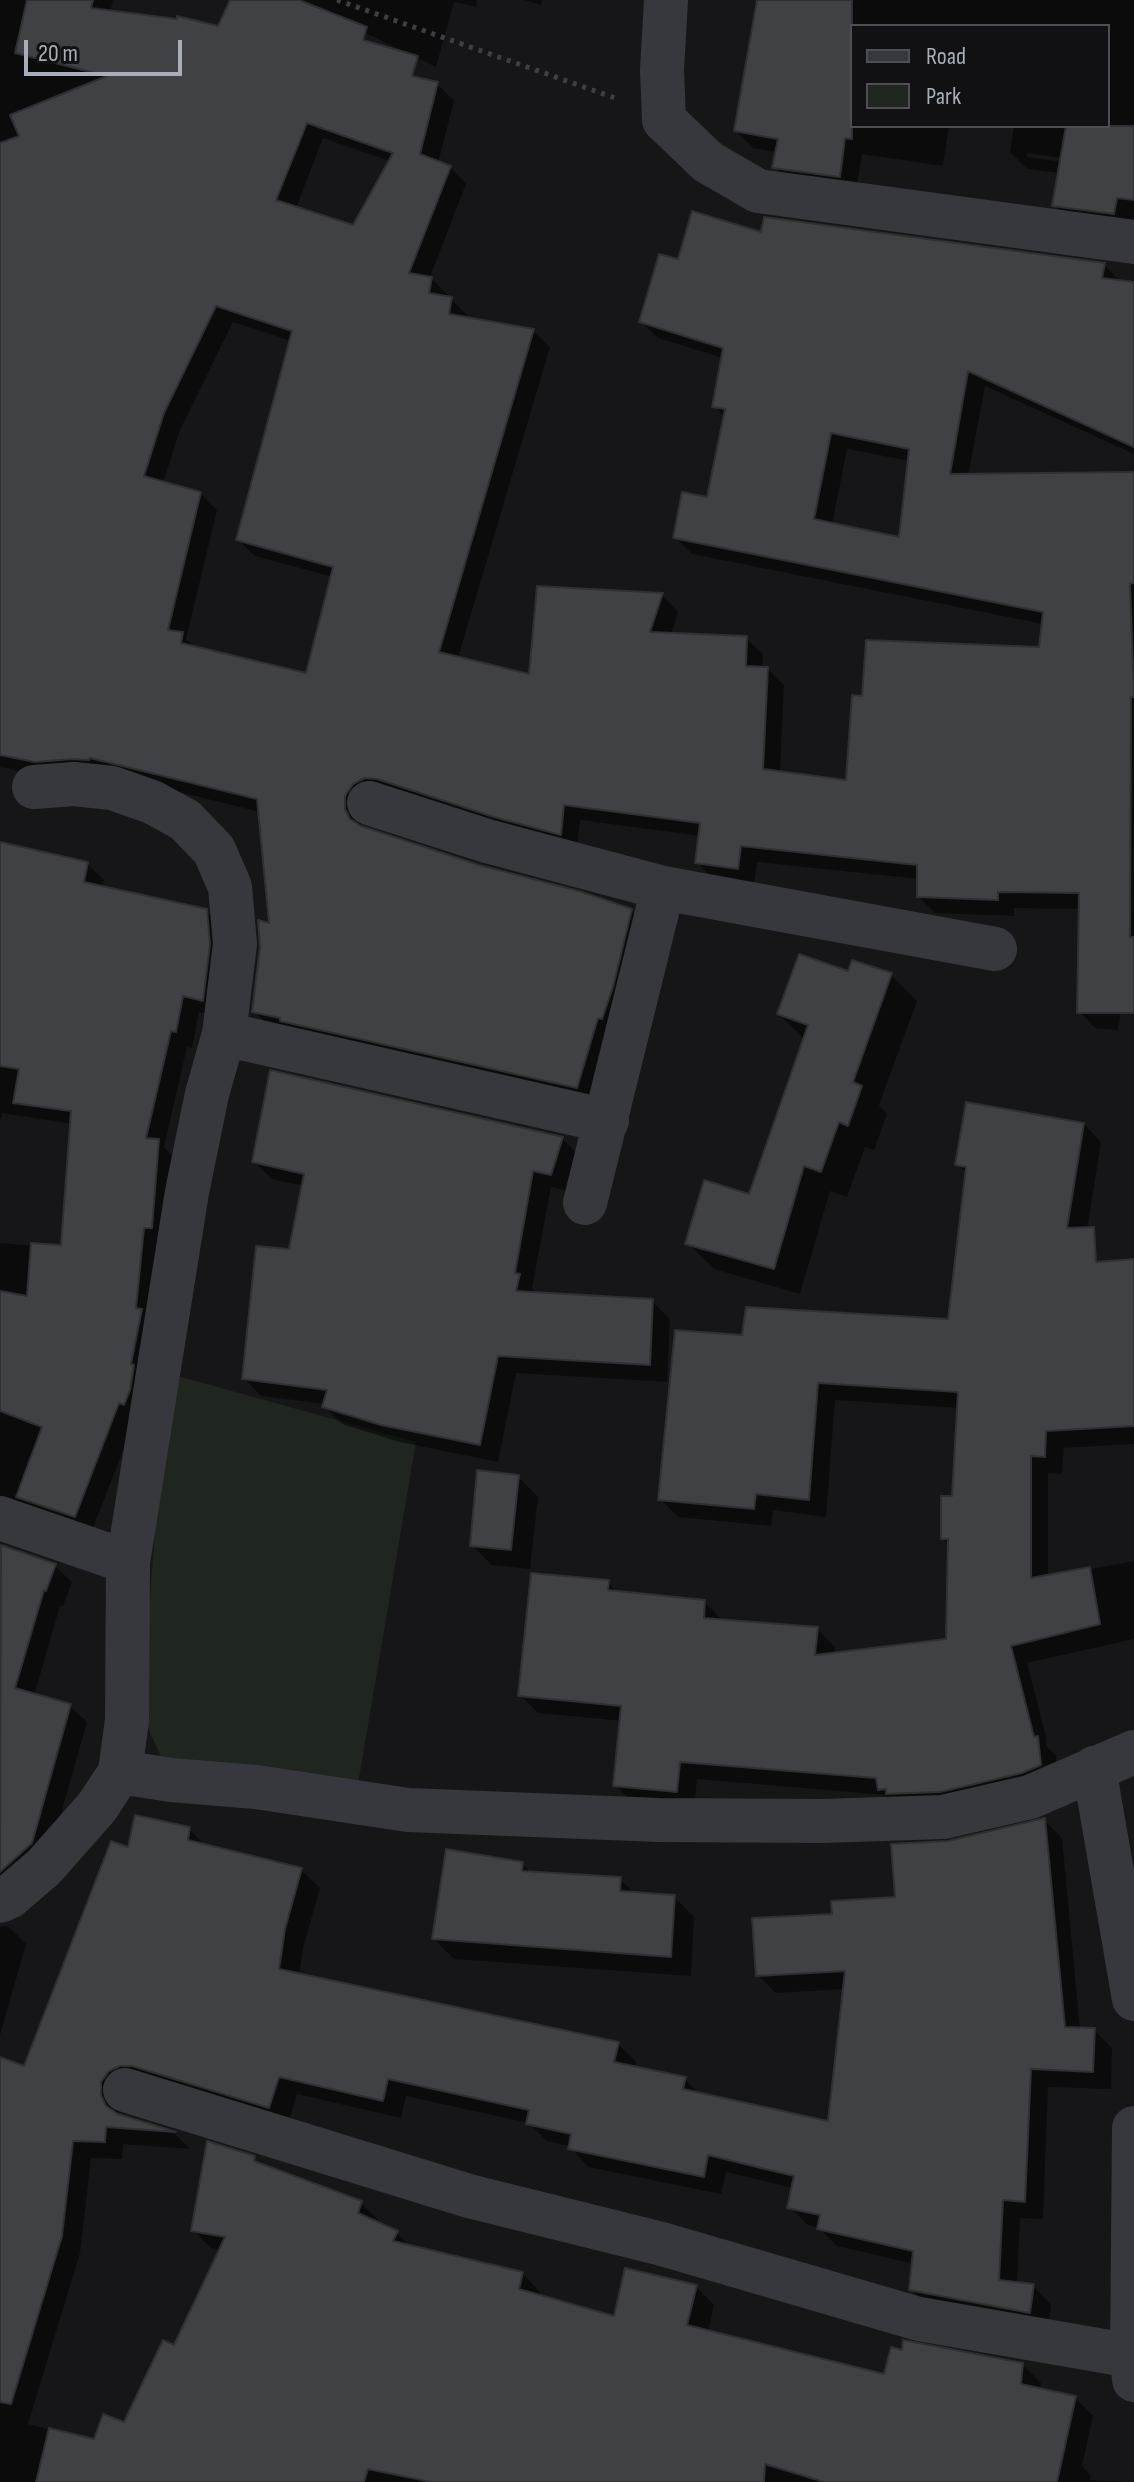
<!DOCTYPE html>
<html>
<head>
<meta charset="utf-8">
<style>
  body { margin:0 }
  #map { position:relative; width:1134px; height:2482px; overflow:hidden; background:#161618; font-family:"Sofia Sans Condensed",sans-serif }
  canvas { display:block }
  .legend { position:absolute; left:850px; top:24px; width:260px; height:104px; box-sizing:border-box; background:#111113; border:2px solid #4d4f55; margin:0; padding:10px 14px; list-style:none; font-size:24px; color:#a8adb8 }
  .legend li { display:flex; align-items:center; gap:16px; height:40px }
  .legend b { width:40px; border:2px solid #4d4f55 }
  .scale { position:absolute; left:24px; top:40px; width:158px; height:36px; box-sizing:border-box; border:4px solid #a8adb8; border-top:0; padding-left:10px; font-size:24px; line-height:28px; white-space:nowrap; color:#a8adb8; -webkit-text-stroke:6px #111113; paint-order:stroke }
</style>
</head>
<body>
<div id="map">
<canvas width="1134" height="2482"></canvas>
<ul class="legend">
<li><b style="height:10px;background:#37383d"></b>Road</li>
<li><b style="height:22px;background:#1e261f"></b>Park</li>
</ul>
<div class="scale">20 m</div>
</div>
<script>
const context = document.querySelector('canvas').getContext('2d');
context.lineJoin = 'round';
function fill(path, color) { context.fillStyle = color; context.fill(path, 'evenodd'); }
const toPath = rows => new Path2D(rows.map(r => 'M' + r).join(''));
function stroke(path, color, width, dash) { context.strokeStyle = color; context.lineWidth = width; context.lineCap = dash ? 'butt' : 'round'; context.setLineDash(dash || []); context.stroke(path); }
fill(toPath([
  [167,1373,416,1442,357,1790,168,1772,141,1713]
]), '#1e261f');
fill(toPath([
  [0,0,113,0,110,13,437,84,454,101,438,163,450,167,466,184,430,277,448,295,447,298,451,299,468,316,468,319,533,331,550,347,458,658,531,677,662,595,678,612,671,635,746,638,763,654,762,669,768,669,784,685,780,773,848,782,863,698,1040,649,1043,624,692,554,675,537,708,500,725,417,714,406,723,358,658,338,641,322,679,261,762,234,1104,265,1121,282,1134,291,1134,454,985,386,968,476,1134,474,1134,932,1118,1030,1095,1028,1079,1011,1080,909,1014,908,1014,916,935,913,919,897,919,879,757,862,754,884,714,879,697,862,701,836,580,820,577,850,361,813,361,827,479,867,631,911,648,928,593,1104,271,1028,254,1011,271,925,260,812,106,774,53,778,0,767],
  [323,138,390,161,354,227,296,208],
  [233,322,291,341,238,540,255,556,333,577,307,675,196,648,186,639,217,510,200,493,163,483,180,430],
  [847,449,910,461,901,539,832,525],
  [297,0,477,0,476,7,454,2,436,67],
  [524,0,542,0,541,5],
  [759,0,1134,0,1134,214,1131,230,1071,222,1054,205,1060,173,1027,169,1010,152,1014,126,1108,126,1108,26,852,26,852,126,949,126,943,166,862,154,856,193,792,184,775,167,777,152,753,148,736,131],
  [1027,153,1070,159,1070,163,1027,157],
  [0,844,87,864,104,880,102,888,206,911,223,928,219,1016,199,1012,192,1048,187,1047,164,1147,174,1158,136,1418,91,1533,0,1516,0,1243,63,1248,72,1124,2,1113,0,1122],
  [849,974,891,975,917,1001,879,1105,887,1114,874,1150,865,1147,847,1197,830,1191,800,1294,714,1269,688,1243,750,1196,805,1040,779,1014],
  [1084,1124,1101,1142,1079,1280,1134,1312,1134,1444,1064,1448,1062,1474,1048,1473,1048,1577,1134,1561,1134,1639,1027,1663,1046,1736,1046,1746,1056,1755,1058,1783,897,1806,885,1795,697,1779,694,1809,633,1803,615,1785,622,1721,538,1713,520,1695,608,1582,619,1594,705,1602,722,1620,817,1629,835,1647,834,1654,948,1641,950,1546,943,1539,954,1498,959,1408,835,1400,826,1517,773,1510,771,1526,678,1517,660,1499,744,1337,950,1321,967,1174,957,1164],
  [562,1138,579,1156,569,1191,551,1187,532,1289,537,1294,652,1301,670,1319,667,1382,516,1373,498,1462,400,1442,342,1424,324,1406,325,1404,261,1396,244,1378,291,1251,304,1186,272,1179,254,1162],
  [518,1477,538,1497,530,1569,492,1565,472,1545],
  [0,1546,55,1566,72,1582,63,1606,60,1606,34,1696,70,1706,87,1722,48,1860,0,1876],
  [1044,1820,1062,1838,1080,2029,1094,2030,1112,2048,1111,2089,1048,2087,1043,2219,1020,2218,1017,2284,1033,2286,1051,2305,1048,2330,929,2307,911,2289,914,2264,837,2246,819,2228,808,2225,789,2207,793,2188,726,2172,721,2194,588,2167,570,2146,547,2141,529,2123,406,2096,401,2118,297,2094,288,2125,119,2101,119,2116,175,2134,190,2149,123,2144,122,2159,91,2158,80,2253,28,2424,95,2441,125,2424,175,2348,221,2250,211,2248,193,2230,254,2158,263,2167,361,2203,379,2221,378,2224,397,2233,411,2247,522,2273,540,2292,539,2296,615,2318,696,2287,714,2305,708,2332,886,2377,1022,2364,1041,2383,1040,2390,1075,2398,1093,2416,1082,2466,1091,2476,1090,2480,1134,2482,0,2482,0,2060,26,2068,129,1850,189,1829,207,1847,301,1870,320,1888,303,1948,299,1975,618,2044,636,2062,634,2068,685,2079,700,2095,830,2123,845,1989,776,1993,758,1975,834,1916,897,1899,949,1843],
  [522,1864,532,1874,620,1879,635,1894,674,1897,694,1917,691,1976,454,1959,434,1939],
  [8,1926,26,1944,0,2035,0,1927]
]), '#0007');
const building = toPath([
  [27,0,93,0,91,8,177,19,177,16,218,26,230,0,299,0,367,27,363,40,418,56,412,76,438,82,420,154,451,166,409,273,432,277,429,293,452,297,449,314,534,329,439,652,529,674,537,586,663,593,650,632,747,636,746,666,768,667,763,769,846,780,852,695,862,696,866,640,1039,647,1043,612,673,538,682,492,707,497,725,409,712,407,723,348,639,322,659,254,678,259,692,211,761,232,764,217,1105,263,1102,278,1134,282,1134,447,968,371,950,474,1134,472,1134,583,1130,584,1134,697,1131,697,1130,937,1134,937,1134,1013,1077,1013,1079,893,998,892,998,900,917,897,917,865,741,846,738,869,695,863,700,823,564,805,561,835,494,817,377,779,365,778,353,784,345,796,345,809,350,819,361,826,479,865,579,891,632,909,613,987,602,1019,598,1018,577,1088,280,1021,280,1018,252,1012,260,947,258,920,269,923,257,799,90,758,89,760,72,759,35,762,0,755,0,143,19,136,10,115,107,76,15,53,27,0],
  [307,123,393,153,353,225,276,200,307,123],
  [216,306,292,331,236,540,333,567,306,673,181,643,183,632,168,630,201,492,144,476,164,413,216,306],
  [831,433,909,449,899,537,814,519,831,433],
  [757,0,852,0,852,139,845,138,840,177,772,168,778,139,734,131,757,0],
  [1066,126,1134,126,1134,200,1117,198,1114,214,1052,206,1066,126],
  [0,842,88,862,84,882,207,909,210,944,203,1001,183,996,176,1032,171,1031,146,1138,159,1139,152,1228,144,1228,136,1308,142,1309,131,1364,134,1365,130,1390,124,1405,119,1403,75,1517,16,1497,42,1427,0,1411,0,1291,27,1296,31,1243,61,1245,71,1111,13,1103,19,1069,0,1066,0,842],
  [799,954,848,971,852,960,892,973,853,1082,862,1086,848,1126,839,1122,821,1172,804,1166,774,1269,685,1244,704,1180,749,1194,808,1025,777,1014,799,954],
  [270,1070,563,1137,551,1175,533,1171,515,1273,520,1274,516,1291,653,1299,650,1365,498,1356,480,1445,381,1425,322,1407,327,1390,242,1379,256,1246,289,1249,304,1174,252,1162,270,1070],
  [966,1102,1084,1123,1067,1228,1094,1227,1096,1262,1134,1259,1134,1426,1046,1431,1045,1457,1031,1456,1031,1578,1090,1567,1100,1624,1011,1646,1034,1737,1038,1736,1041,1765,1022,1773,940,1792,886,1794,886,1789,878,1790,876,1778,680,1762,677,1792,613,1786,621,1706,518,1696,531,1573,609,1580,608,1590,705,1600,704,1618,818,1627,815,1655,946,1639,948,1539,941,1539,941,1496,952,1496,958,1392,818,1383,809,1500,756,1494,754,1509,658,1500,675,1330,742,1335,746,1307,948,1319,966,1167,955,1165,966,1102],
  [477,1470,519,1475,511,1550,470,1546,477,1470],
  [1,1545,56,1564,46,1591,44,1590,15,1688,71,1704,32,1843,0,1872,1,1545],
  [135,1815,190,1827,188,1840,302,1868,285,1929,279,1969,619,2042,614,2062,686,2077,683,2089,828,2121,845,1971,756,1976,752,1918,832,1914,831,1901,895,1897,891,1844,948,1841,1045,1818,1065,2027,1095,2028,1093,2072,1031,2069,1025,2202,1003,2200,999,2280,1034,2284,1030,2313,909,2290,913,2251,817,2229,820,2215,787,2208,794,2176,708,2155,704,2177,568,2149,571,2134,526,2124,529,2110,388,2079,383,2101,279,2077,269,2108,132,2066,120,2066,109,2071,101,2082,101,2095,106,2106,118,2114,176,2132,106,2127,105,2142,73,2141,62,2236,11,2404,0,2402,0,2057,24,2066,111,1841,128,1847,135,1815],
  [446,1849,523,1862,522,1871,621,1877,620,1891,675,1895,671,1957,432,1939,446,1849],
  [207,2141,255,2156,254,2161,362,2201,358,2213,398,2231,393,2241,523,2272,519,2289,614,2316,625,2268,697,2285,687,2325,884,2374,891,2347,902,2350,903,2340,1023,2363,1021,2384,1076,2396,1057,2482,824,2482,765,2464,764,2482,431,2482,368,2469,364,2482,36,2482,49,2428,94,2439,103,2414,124,2422,163,2340,174,2345,225,2237,191,2231,207,2141]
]);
fill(building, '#404145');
stroke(building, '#303034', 2);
stroke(toPath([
  [337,0,615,98]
]), '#3d3f44', 5, [4, 6]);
stroke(toPath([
  [666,0,662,70,664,120,708,162,758,191,1134,242],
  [34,787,74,784,112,788,152,802,185,820,214,850,230,887,235,944,224,1034,207,1094,187,1192,128,1562,127,1720,120,1772],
  [369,803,487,841,663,888,995,949],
  [224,1034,607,1121],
  [585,1203,663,888],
  [0,1518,128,1562],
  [1094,1768,1134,1999],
  [0,1901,9,1897,44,1867,97,1807,120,1772,171,1780,256,1787,408,1810,659,1820,823,1821,943,1817,1030,1797,1134,1752],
  [125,2090,469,2196,662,2244,919,2319,1132,2356],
  [1134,2128,1132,2356,1134,2380]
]), '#37383d', 44);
</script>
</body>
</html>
